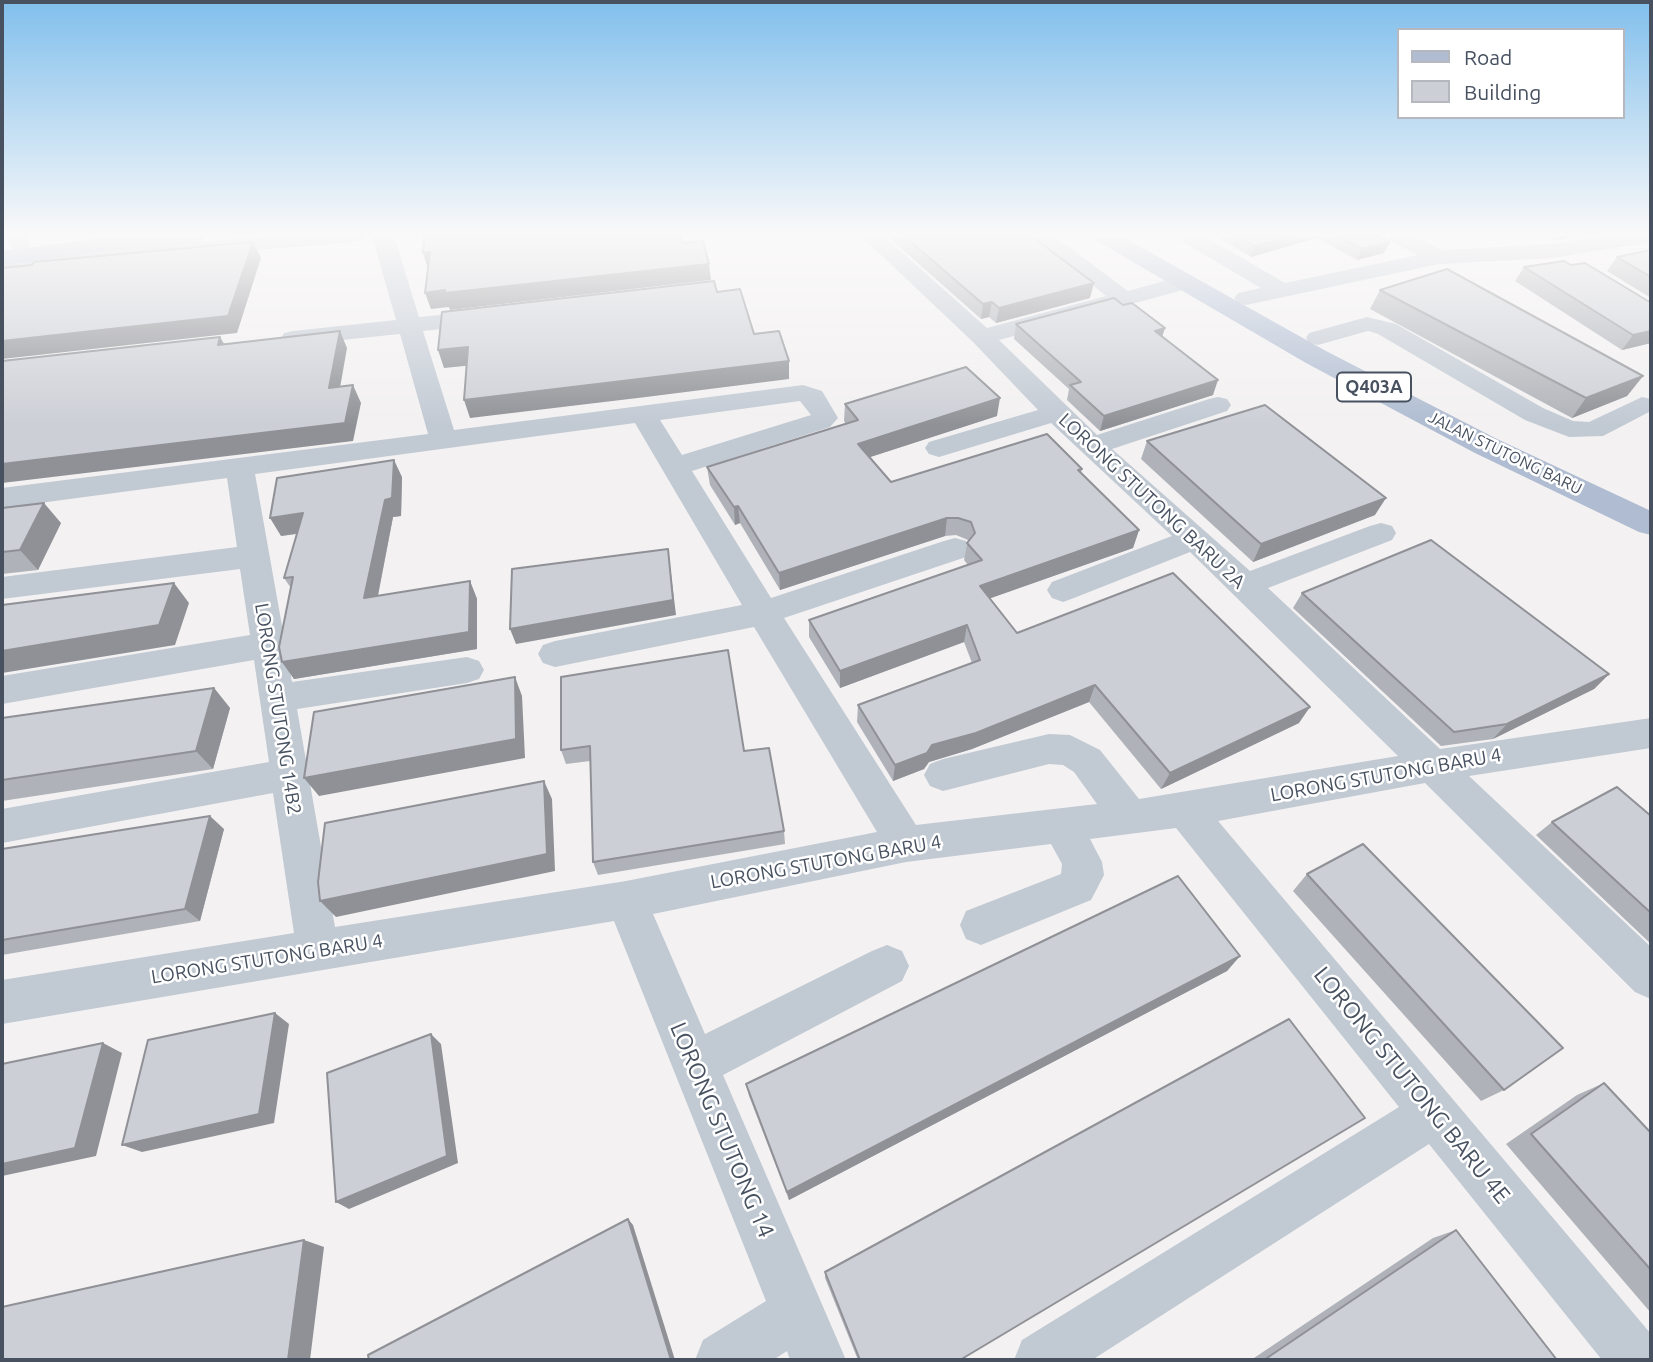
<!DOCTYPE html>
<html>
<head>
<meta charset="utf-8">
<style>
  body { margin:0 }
  #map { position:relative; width:1653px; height:1362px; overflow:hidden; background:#f3f1f1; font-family:Ubuntu,sans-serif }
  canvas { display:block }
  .frame { position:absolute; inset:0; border:4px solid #475160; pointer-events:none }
  .legend { position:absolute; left:1397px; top:28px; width:228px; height:91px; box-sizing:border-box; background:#fff; border:2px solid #b5b9bf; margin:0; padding:9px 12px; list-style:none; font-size:21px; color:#475160 }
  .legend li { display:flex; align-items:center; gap:14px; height:35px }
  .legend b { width:35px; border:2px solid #b5b9bf }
</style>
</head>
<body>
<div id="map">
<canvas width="1653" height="1362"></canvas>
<div class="frame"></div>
<ul class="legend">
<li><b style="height:9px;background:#afbcd1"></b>Road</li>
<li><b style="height:19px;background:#cccfd6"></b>Building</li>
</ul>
</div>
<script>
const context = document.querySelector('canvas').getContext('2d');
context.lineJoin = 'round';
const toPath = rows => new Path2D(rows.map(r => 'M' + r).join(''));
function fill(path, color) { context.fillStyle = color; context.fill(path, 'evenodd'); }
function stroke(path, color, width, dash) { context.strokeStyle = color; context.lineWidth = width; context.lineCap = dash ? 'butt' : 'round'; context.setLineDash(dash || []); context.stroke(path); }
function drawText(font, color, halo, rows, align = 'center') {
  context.font = font + ' Ubuntu,sans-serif'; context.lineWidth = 5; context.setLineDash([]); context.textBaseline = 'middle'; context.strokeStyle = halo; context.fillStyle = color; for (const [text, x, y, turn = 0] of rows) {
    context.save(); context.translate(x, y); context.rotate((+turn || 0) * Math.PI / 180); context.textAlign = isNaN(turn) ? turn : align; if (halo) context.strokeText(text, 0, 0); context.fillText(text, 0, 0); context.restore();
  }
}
fill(toPath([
  [6,236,26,236,31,244,28,249,20,250,12,249,6,236],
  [276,236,365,236,362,241,354,242,109,262,2,277,2,263,109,248,276,236],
  [372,236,394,236,419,317,488,310,496,312,500,317,496,322,488,324,423,331,454,430,803,385,822,391,838,418,830,427,692,471,771,598,944,541,955,538,966,541,970,549,966,557,784,618,916,825,1097,804,1074,772,1063,765,1049,764,943,791,930,786,924,775,930,764,943,759,1049,734,1070,735,1100,750,1139,799,1398,756,1190,552,1074,598,1063,602,1052,598,1047,590,1052,582,1172,536,1051,423,939,457,929,454,925,448,929,442,1038,410,973,342,861,236,884,236,987,328,1106,296,1031,236,1054,236,1128,291,1186,275,1194,277,1197,282,1194,287,999,340,1097,435,1209,399,1218,397,1227,399,1231,405,1227,411,1112,449,1250,571,1370,526,1381,523,1392,526,1396,533,1392,540,1268,588,1440,749,1651,718,1651,748,1469,776,1651,947,1651,999,1635,992,1425,783,1218,821,1651,1334,1651,1360,1602,1360,1429,1144,1092,1360,1014,1360,1022,1340,1399,1107,1176,828,1090,839,1102,862,1104,875,1091,900,981,945,966,939,960,925,966,911,1061,874,1062,864,1051,844,906,862,653,914,705,1034,872,951,887,945,902,951,909,966,902,981,723,1075,846,1360,790,1360,787,1351,773,1360,695,1360,703,1340,766,1301,614,921,2,1024,2,980,294,933,273,793,2,843,2,809,269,762,254,660,2,704,2,676,250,635,240,569,2,599,2,577,237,547,227,478,2,508,2,488,428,434,400,334,293,345,284,343,281,338,284,333,293,331,396,320,372,236],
  [800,401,811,415,682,455,660,420,800,401],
  [635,423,742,605,555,641,543,645,538,654,543,663,555,667,754,627,877,832,626,881,335,927,297,709,467,683,479,679,484,670,479,661,467,657,292,682,255,474,635,423],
  [1178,236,1204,236,1285,283,1418,255,1390,241,1388,236,1414,236,1442,250,1553,244,1610,236,1651,236,1651,242,1553,258,1439,264,1246,305,1238,303,1234,298,1238,293,1261,288,1181,241,1178,236],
  [1367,317,1396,324,1543,408,1573,421,1589,422,1642,397,1651,399,1651,411,1603,436,1569,437,1525,420,1378,334,1368,331,1318,345,1309,343,1306,338,1309,333,1367,317]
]), '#c1c9d3');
fill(toPath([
  [117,236,206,236,202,241,194,243,114,250,2,265,2,251,117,236],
  [1094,236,1121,236,1326,351,1497,439,1651,511,1651,535,1639,532,1475,453,1306,363,1097,241,1094,236]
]), '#afbcd1');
fill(toPath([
  [887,236,971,236,1090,298,996,323,989,317,981,319],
  [1216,236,1378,236,1384,253,1357,260,1317,238,1251,257],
  [1547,236,1576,236,1557,241],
  [1651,250,1651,298,1607,271,1617,257],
  [1571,265,1648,301,1651,343,1622,350,1515,281,1524,267],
  [1380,290,1643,376,1627,396,1572,418,1370,309],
  [1123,305,1165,328,1162,336,1213,395,1100,431,1067,400,1069,389,1014,339,1016,324],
  [845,404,997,416,870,457,891,482,1082,469,1081,473,1139,530,1133,548,990,598,1017,633,1299,723,1161,789,1089,702,972,749,929,762,924,769,893,781,857,722,858,705,972,663,964,642,840,688,809,637,809,620,968,565,964,560,968,540,956,535,945,536,780,590,740,523,735,525,710,485,707,467,846,424,844,421],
  [1147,441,1375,515,1253,562,1141,459],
  [402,477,401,516,393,517,378,596,470,581,477,599,477,649,294,679,282,662,291,588,284,578,297,534,281,536],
  [2,508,61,523,38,570,2,574],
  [1302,593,1609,674,1594,689,1493,739,1441,746,1293,608],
  [561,677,744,751,784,831,785,844,598,875,593,862,590,761,566,764,561,750],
  [214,688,230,708,213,769,2,801,2,718],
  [1651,816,1651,944,1536,835,1552,822],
  [224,829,200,921,2,955,2,849],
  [1307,874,1504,1090,1481,1101,1293,891],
  [1240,956,1227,971,789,1200,749,1096,746,1084],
  [1604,1083,1651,1133,1651,1313,1506,1144,1577,1095],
  [1456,1230,1557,1360,1251,1360,1433,1238],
  [825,1272,960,1360,858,1360,825,1278]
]), '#afb2b8');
fill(toPath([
  [1292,236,1318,236,1317,238,1251,257,1255,246],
  [1560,236,1576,236,1557,241],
  [253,242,261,258,237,333,2,359,2,341],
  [1390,242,1384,253,1357,260,1362,249],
  [430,252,428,269,423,253],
  [709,264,711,280,450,310,449,307,431,309,425,293],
  [1094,283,1090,298,996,323,999,308],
  [992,302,989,317,981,319,983,304],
  [1165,328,1160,343,1155,331],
  [340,331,347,348,337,405,329,388],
  [1651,331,1651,343,1622,350,1633,335],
  [220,337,230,354,218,345],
  [468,347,474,365,444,368,438,350],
  [789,361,789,379,646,397,470,418,464,400],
  [1643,376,1627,396,1572,418,1586,398],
  [1218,380,1213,395,1100,431,1104,416],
  [353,385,361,403,353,441,2,483,2,464],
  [1000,398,997,416,858,461,858,444],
  [394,460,402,477,401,516,393,517,374,615,364,598],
  [1386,498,1375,515,1253,562,1261,544],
  [44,503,61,523,38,570,20,550],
  [738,506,740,523,735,525,734,507],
  [303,513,313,531,281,536,270,518],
  [947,518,945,536,780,590,779,573],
  [1139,530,1133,548,977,603,980,586],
  [668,549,676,615,516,644,510,629],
  [470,581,477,599,477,649,294,679,282,662],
  [174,583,189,603,175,645,2,673,2,651],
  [967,625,964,642,840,688,840,671],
  [1609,674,1594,689,1493,739,1507,724],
  [515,677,522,696,525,758,319,796,304,778],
  [1095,685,1089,702,972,749,929,762,924,769,893,781,895,765,932,745],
  [214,688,230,708,213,769,196,751],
  [1310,707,1299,723,1161,789,1170,773],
  [544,781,552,799,555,871,336,917,320,901],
  [210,816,224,829,200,921,185,909],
  [1240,956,1227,971,789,1200,787,1192],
  [275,1013,289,1024,274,1123,142,1152,122,1145],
  [431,1034,441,1044,458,1163,349,1209,336,1202],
  [103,1043,122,1053,96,1156,2,1176,2,1164],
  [628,1219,633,1225,675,1360,671,1360],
  [304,1240,324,1247,310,1360,288,1360]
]), '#8f9196');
const building = toPath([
  [424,236,680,236,682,243,703,241,709,264,445,293,445,290,425,293,430,252,423,253,424,236],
  [904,236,971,236,974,238,982,236,1031,236,1094,283,999,308,992,302,983,304,904,236],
  [1238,236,1292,236,1255,246,1238,236],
  [1337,236,1378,236,1390,242,1362,249,1337,236],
  [253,242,228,316,2,341,2,268,32,265,34,262,253,242],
  [1651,250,1651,277,1617,257,1651,250],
  [1564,261,1571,265,1585,263,1648,301,1651,301,1651,331,1633,335,1524,267,1564,261],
  [1447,269,1643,376,1586,398,1380,290,1447,269],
  [714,281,717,292,740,289,754,334,779,331,789,361,464,400,468,347,438,350,442,312,714,281],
  [1114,298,1123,305,1132,303,1165,328,1155,331,1218,380,1104,416,1070,385,1081,382,1016,324,1114,298],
  [340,331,329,388,353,385,345,423,2,464,2,361,220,337,218,345,340,331],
  [966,367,1000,398,858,444,891,482,1047,434,1082,469,1078,470,1139,530,980,586,1017,633,1173,573,1310,707,1170,773,1095,685,976,733,932,745,927,753,895,765,858,705,980,660,967,625,840,671,809,620,982,560,967,543,975,533,971,522,958,518,947,518,779,573,738,506,734,507,707,467,858,420,845,404,966,367],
  [1265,405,1386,498,1261,544,1147,441,1265,405],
  [394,460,392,498,385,500,364,598,470,581,469,632,282,662,279,647,293,577,284,578,303,513,270,518,277,478,394,460],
  [44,503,20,550,2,552,2,508,44,503],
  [1431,540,1609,674,1507,724,1454,732,1302,593,1431,540],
  [668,549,673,600,510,629,512,569,668,549],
  [174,583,159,625,2,651,2,605,174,583],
  [728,650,744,751,769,748,784,831,593,862,590,746,561,750,561,677,728,650],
  [515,677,516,739,304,778,314,712,515,677],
  [214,688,196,751,2,780,2,718,214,688],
  [544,781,547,854,320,901,318,882,325,823,544,781],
  [1617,787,1651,816,1651,913,1552,822,1617,787],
  [210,816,185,909,2,940,2,849,210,816],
  [1363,844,1563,1048,1504,1090,1307,874,1363,844],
  [1178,876,1240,956,787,1192,746,1084,1178,876],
  [275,1013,259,1114,122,1145,148,1040,275,1013],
  [1289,1019,1365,1118,960,1360,860,1360,825,1272,1289,1019],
  [431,1034,447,1156,336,1202,327,1073,431,1034],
  [103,1043,75,1148,2,1164,2,1064,103,1043],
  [1604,1083,1651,1133,1651,1270,1531,1134,1604,1083],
  [628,1219,671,1360,369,1360,368,1355,628,1219],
  [1456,1230,1557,1360,1264,1360,1456,1230],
  [304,1240,288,1360,2,1360,2,1307,304,1240]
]);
fill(building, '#cccfd6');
stroke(building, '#8f9196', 2);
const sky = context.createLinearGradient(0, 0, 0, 426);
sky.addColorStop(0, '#81bfec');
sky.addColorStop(0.55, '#faf9f9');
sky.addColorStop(1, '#faf9f900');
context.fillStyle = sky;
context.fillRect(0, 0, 1653, 426);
drawText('16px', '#475160', '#fff', [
  ["JALAN STUTONG BARU",1505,453,26]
]);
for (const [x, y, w] of [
  [1374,387,74]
]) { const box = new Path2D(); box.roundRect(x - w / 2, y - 14.5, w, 29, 5); context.fillStyle = '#fff'; context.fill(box); stroke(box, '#475160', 2); }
drawText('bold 18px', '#475160', null, [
  ["Q403A",1374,387]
]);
drawText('19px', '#475160', '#fff', [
  ["LORONG STUTONG BARU 2A",1152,501,43],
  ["LORONG STUTONG 14B2",278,709,81],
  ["LORONG STUTONG BARU 4",1386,775,-10],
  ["LORONG STUTONG BARU 4",826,862,-10],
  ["LORONG STUTONG BARU 4",267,959,-9]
]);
drawText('23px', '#475160', '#fff', [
  ["LORONG STUTONG BARU 4E",1412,1085,51],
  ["LORONG STUTONG 14",722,1130,67]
]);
</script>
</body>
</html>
